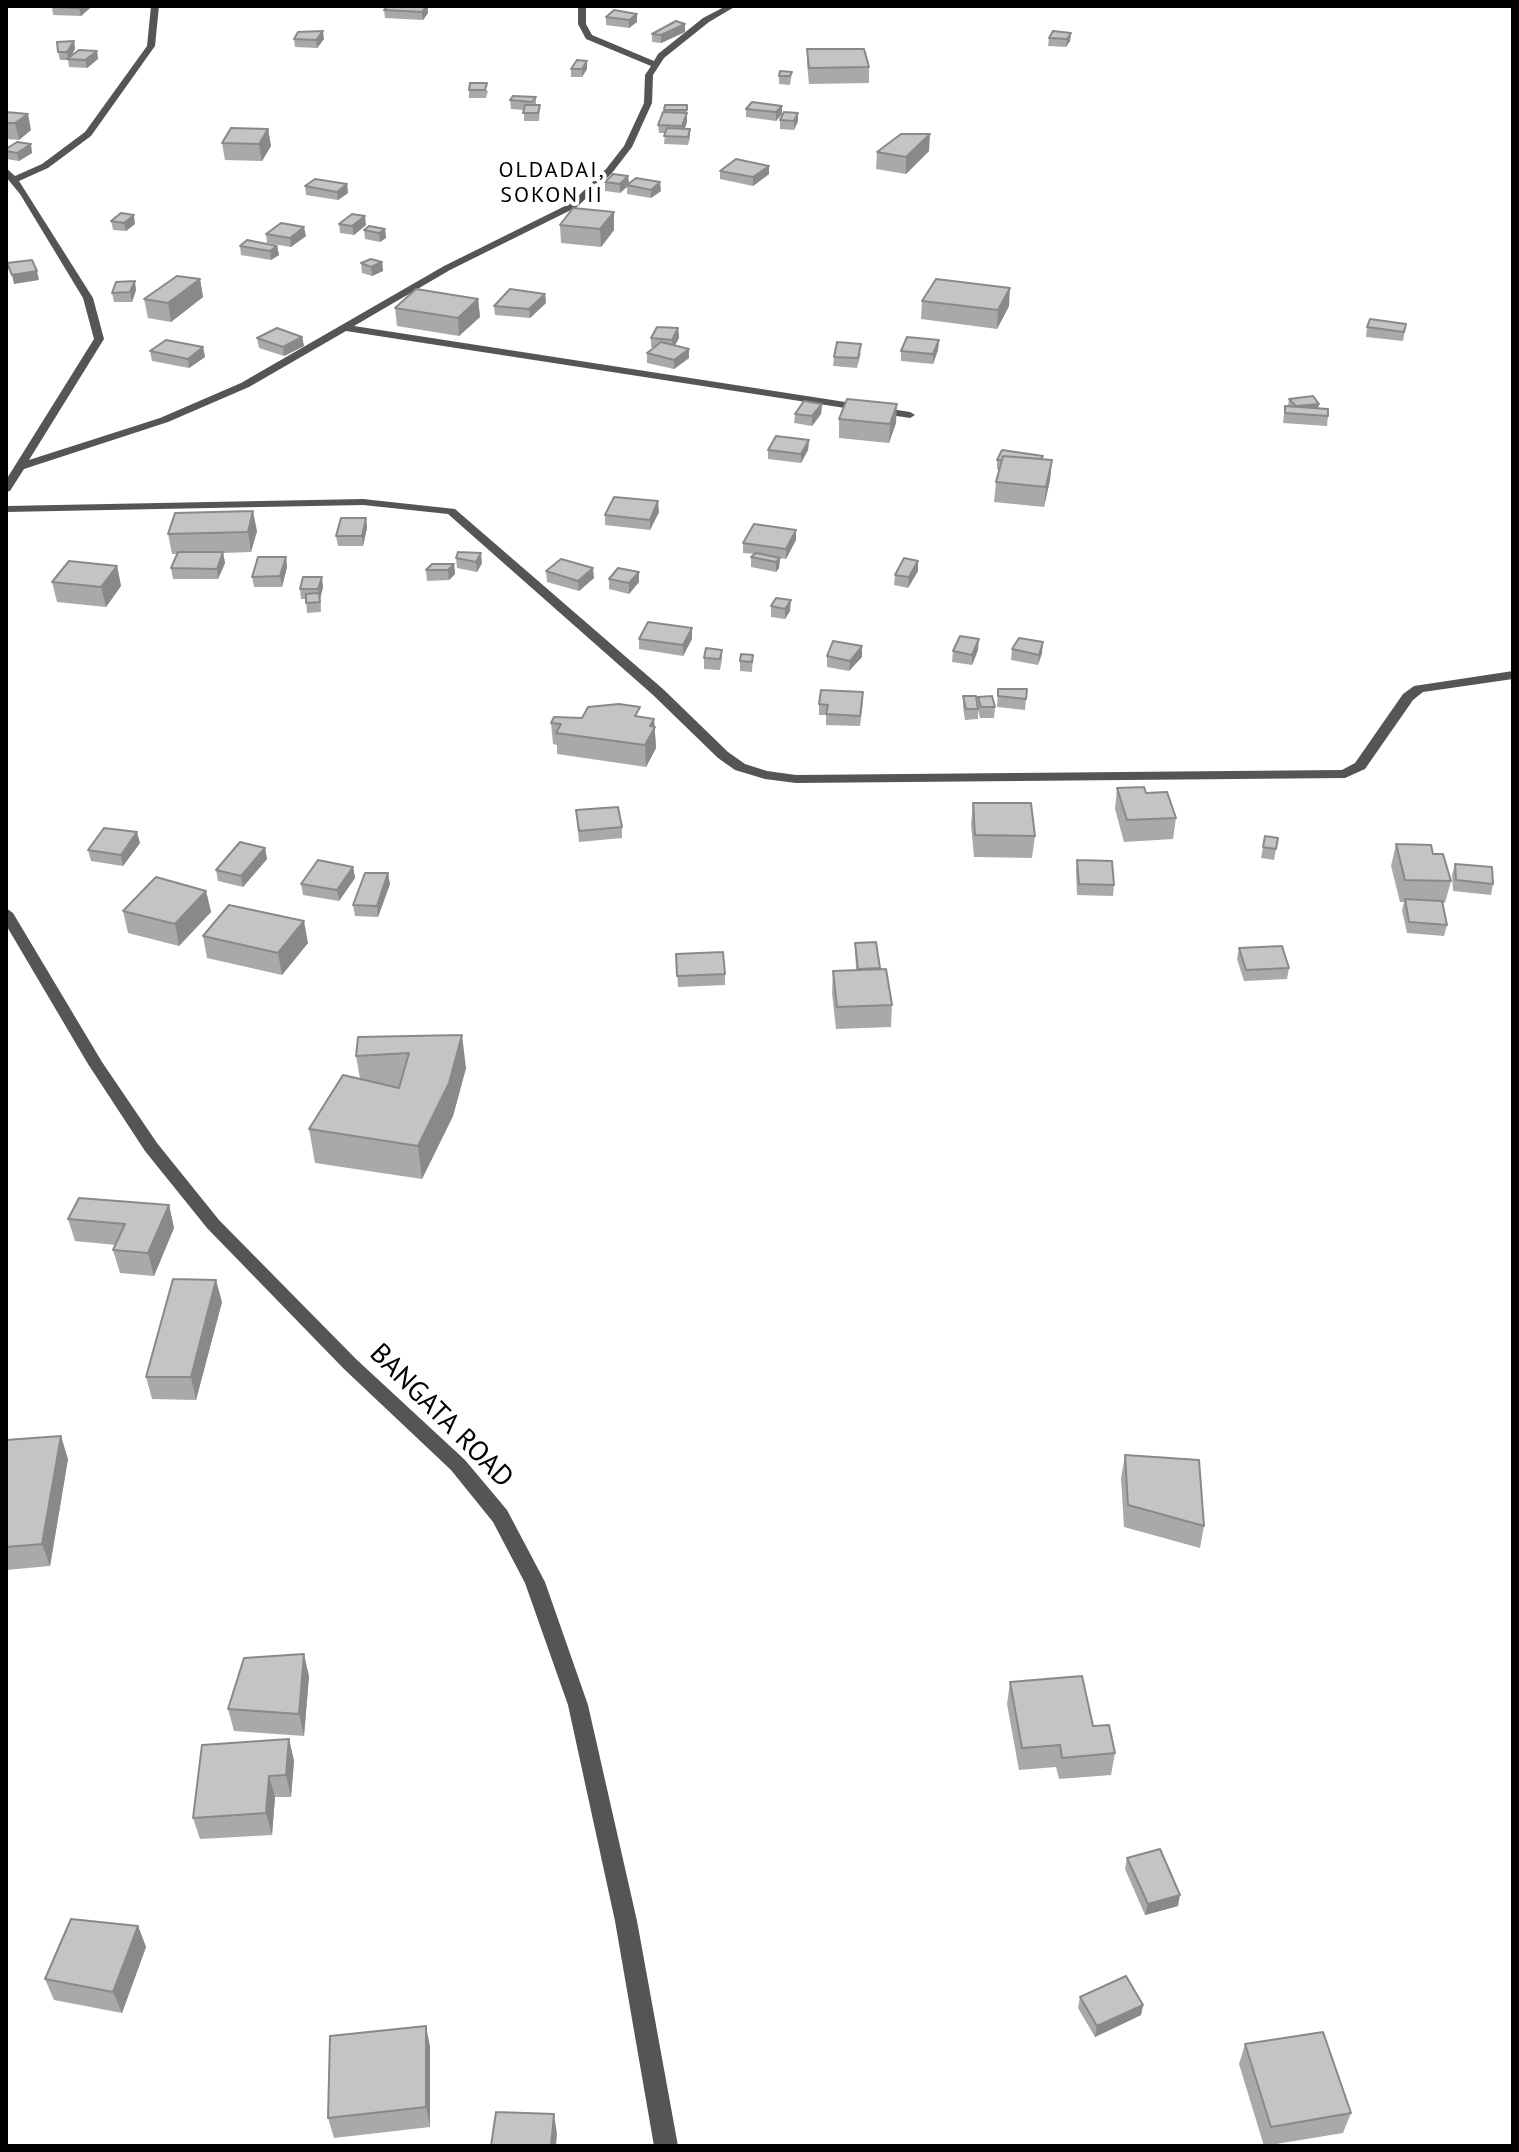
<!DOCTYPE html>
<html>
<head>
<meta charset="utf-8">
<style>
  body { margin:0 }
  #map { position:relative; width:1519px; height:2152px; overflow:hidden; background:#fff; font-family:"PT Sans",sans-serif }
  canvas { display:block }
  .frame { position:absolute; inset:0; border:8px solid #000; pointer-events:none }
</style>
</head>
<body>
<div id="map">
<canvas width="1519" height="2152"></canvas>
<div class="frame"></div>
</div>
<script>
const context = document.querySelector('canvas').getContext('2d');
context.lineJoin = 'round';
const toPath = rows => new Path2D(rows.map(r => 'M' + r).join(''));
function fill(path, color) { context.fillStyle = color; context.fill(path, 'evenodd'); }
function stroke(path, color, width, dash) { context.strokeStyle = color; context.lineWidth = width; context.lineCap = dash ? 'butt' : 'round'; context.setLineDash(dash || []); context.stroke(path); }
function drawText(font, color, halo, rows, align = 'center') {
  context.font = font + ' "PT Sans",sans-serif'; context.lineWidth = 8; context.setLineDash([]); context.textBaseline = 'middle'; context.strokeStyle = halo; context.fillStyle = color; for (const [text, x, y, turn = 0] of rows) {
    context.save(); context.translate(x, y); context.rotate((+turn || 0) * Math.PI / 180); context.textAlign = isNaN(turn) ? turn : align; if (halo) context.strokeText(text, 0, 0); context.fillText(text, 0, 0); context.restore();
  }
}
fill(toPath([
  [151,6,159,6,155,46,91,136,48,168,19,181,93,298,104,339,29,460,160,418,241,383,444,266,571,203,606,169,624,146,644,103,645,75,651,66,586,39,578,24,578,6,586,6,586,24,592,35,654,61,658,54,703,18,726,6,736,6,709,22,664,58,653,75,652,103,632,147,612,173,577,207,450,270,354,326,910,412,915,415,910,418,346,331,249,387,168,422,24,469,10,491,6,492,6,480,94,339,83,298,20,194,6,177,6,168,15,176,42,164,85,132,147,46,151,6],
  [363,499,455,509,663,689,728,752,745,764,767,771,796,775,1342,770,1355,763,1403,694,1414,686,1513,671,1513,679,1423,692,1413,700,1365,769,1345,778,796,783,765,779,735,770,718,758,653,695,448,514,363,505,6,512,6,506,363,499],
  [6,908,13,913,102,1062,157,1143,219,1220,356,1359,465,1460,507,1510,545,1582,588,1705,637,1921,678,2146,654,2146,615,1921,568,1705,525,1583,493,1522,451,1470,344,1369,207,1228,145,1151,88,1064,6,925,6,908]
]), '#555');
fill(toPath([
  [388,6,428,6,428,13,423,20,385,18,384,10],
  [52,7,90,8,81,16,53,15],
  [637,14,637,22,629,28,606,25,606,17],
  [685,32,661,43,652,42,652,34],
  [1071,33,1070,41,1066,47,1048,46,1049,38],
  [294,39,324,39,317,48,295,47],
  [74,41,75,49,71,56,97,51,98,59,87,68,69,67,68,60,60,60,58,52],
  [807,49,869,67,869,83,809,84,807,64],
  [571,69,587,69,582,77,571,77],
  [792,72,790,85,779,84,779,76],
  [470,83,488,91,486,98,469,98,469,90],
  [536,97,536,105,540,105,539,121,524,121,524,110,511,109,510,100],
  [665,105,687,105,687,122,684,129,690,129,690,138,688,145,664,144,665,133,659,133,658,125,664,112],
  [782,106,782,114,776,121,746,117,746,109],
  [6,112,31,130,19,140,6,139],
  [780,120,798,121,794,130,780,129],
  [268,129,271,146,262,161,225,160,222,143],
  [6,149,32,153,19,161,6,159],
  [929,151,906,174,876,169,877,152],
  [769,166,769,174,753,186,720,179,720,171],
  [628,176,629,184,661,191,651,198,627,194,627,187,620,193,605,191,605,182],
  [347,184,348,193,338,200,306,195,305,186],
  [111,221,135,224,126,231,113,230],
  [339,224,366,225,354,235,340,233],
  [560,225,614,230,601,247,561,243],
  [385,229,386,238,380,242,365,239,364,230],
  [266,234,306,236,291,247,267,243],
  [240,246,277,246,279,255,271,260,241,255],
  [382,262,383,271,372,276,362,273,361,263],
  [200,279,203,297,171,322,148,318,144,299],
  [136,290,132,302,114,302,112,293],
  [545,294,546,303,530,318,495,315,494,306],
  [478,299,480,317,459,336,397,326,395,308],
  [922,301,1009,306,997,329,921,319],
  [1406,324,1403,341,1366,337,1367,327],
  [678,328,679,338,675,345,689,358,674,369,647,363,647,353,654,348,651,347,651,338],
  [302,337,304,346,284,356,259,348,257,338],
  [939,340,938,350,933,364,901,361,901,351],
  [203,347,205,357,189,368,152,361,150,351],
  [861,353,857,368,833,366,834,357],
  [1289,399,1319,404,1318,408,1328,416,1327,426,1283,423,1285,406,1288,406],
  [822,404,821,414,812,426,794,423,795,414],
  [839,419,896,423,889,443,839,438],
  [809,440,808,450,801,463,768,459,768,450],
  [997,460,1052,460,1050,480,1044,507,994,502,996,482,999,470,997,469],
  [659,512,650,530,605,525,605,515],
  [366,518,367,528,363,546,338,546,336,536],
  [796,530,796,540,786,559,780,558,779,568,776,572,751,567,751,557,754,554,743,553,743,543],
  [257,531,251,552,223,553,225,563,218,579,173,579,171,568,177,554,172,554,168,534],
  [286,557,287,567,282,587,254,587,252,577],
  [456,558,482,563,477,572,457,568],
  [918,561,918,571,908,588,894,585,895,575],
  [454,564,455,574,449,580,427,581,426,570],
  [117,566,121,586,106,607,57,602,52,582],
  [546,571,594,578,579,591,547,582],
  [639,572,639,582,629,594,609,589,609,579],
  [323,587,320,599,321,612,307,613,306,599,301,599,300,589],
  [776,598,790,611,785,619,771,617,771,606],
  [639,639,692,639,683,656,639,649],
  [862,646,862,657,849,671,827,667,827,656],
  [1012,649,1042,653,1038,665,1011,660],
  [722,650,722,660,720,670,704,669,704,658],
  [978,650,972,665,952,662,953,651],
  [753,655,752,672,740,671,740,661],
  [998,689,1027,689,1025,710,997,707],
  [963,696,978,706,978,697,995,707,994,718,980,718,978,710,978,719,965,720,963,707],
  [863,703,860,726,826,725,826,715,819,715,819,704],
  [640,717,654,719,656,748,646,767,557,754,557,745,553,744,551,723,582,718],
  [1117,788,1146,793,1176,818,1173,839,1124,842,1115,809],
  [973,803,1035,836,1032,858,974,857,971,824],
  [576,810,622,827,622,838,579,842],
  [1265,836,1278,838,1274,860,1261,858],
  [140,843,123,866,91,861,88,850],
  [1396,844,1433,854,1451,881,1445,903,1443,903,1447,925,1444,936,1407,933,1402,910,1404,902,1400,902,1391,866],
  [265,848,267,859,243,887,218,881,216,870],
  [1077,860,1114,885,1113,896,1077,895,1076,871],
  [1455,864,1493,884,1491,895,1453,891,1452,875],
  [353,867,355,878,339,901,303,895,301,884],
  [390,884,378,917,355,916,353,905],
  [206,891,211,912,179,946,128,933,123,911],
  [203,936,308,943,282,975,207,958],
  [855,943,880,969,892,1005,891,1027,836,1029,832,993,833,971,856,970],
  [1239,948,1289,968,1287,979,1244,981,1237,959],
  [676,954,725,974,725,985,678,987],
  [358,1037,466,1068,453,1116,422,1179,315,1163,309,1129,360,1079,356,1056],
  [169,1205,174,1228,154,1276,120,1273,113,1250,116,1245,75,1241,68,1219],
  [222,1302,196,1400,152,1399,146,1377],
  [6,1440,68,1459,50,1566,6,1570],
  [1125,1455,1204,1526,1200,1548,1124,1527,1121,1478],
  [309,1676,304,1736,234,1731,228,1709],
  [1010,1682,1093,1726,1115,1753,1111,1775,1059,1779,1056,1767,1019,1770,1007,1704],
  [289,1739,294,1761,291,1797,275,1797,272,1835,200,1839,193,1818],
  [1127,1858,1178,1906,1145,1915,1125,1869],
  [138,1926,146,1947,122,2013,54,2000,45,1979],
  [1080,1997,1143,2005,1141,2015,1095,2037,1078,2008],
  [1245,2044,1351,2113,1343,2133,1264,2146,1239,2064],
  [430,2046,430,2127,334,2138,328,2118]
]), '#a9a9a9');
fill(toPath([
  [81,6,90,6,90,8,81,16,79,8],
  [427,6,428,13,423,20,422,12],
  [637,14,637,22,629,28,629,20],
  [685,24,685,32,661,43,661,35],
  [323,31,324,39,317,48,316,40],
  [1071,33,1070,41,1066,47,1067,39],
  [74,41,75,49,69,60,67,52],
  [97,51,98,59,87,68,85,60],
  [587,61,587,69,582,77,582,69],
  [782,106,782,114,776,121,776,112],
  [687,113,687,122,683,134,682,126],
  [798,113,798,121,794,130,794,121],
  [28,114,31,130,19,140,15,123],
  [268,129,271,146,262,161,259,144],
  [930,134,929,151,906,174,906,157],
  [31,144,32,153,19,161,17,153],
  [769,166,769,174,753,186,753,177],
  [628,176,629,185,620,193,620,184],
  [660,182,661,191,651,198,651,190],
  [347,184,348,193,338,200,337,192],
  [614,212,614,230,601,247,600,229],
  [134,215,135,224,126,231,124,223],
  [365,216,366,225,354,235,352,226],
  [304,227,306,236,291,247,290,238],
  [385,229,386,238,380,242,379,233],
  [277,246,279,255,271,260,270,251],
  [382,262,383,271,372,276,371,267],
  [37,271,39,280,14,284,12,275],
  [200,279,203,297,171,322,168,303],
  [135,281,136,290,132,302,130,292],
  [1010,288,1009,306,997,329,998,310],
  [545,294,546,303,530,318,529,309],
  [478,299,480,317,459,336,458,318],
  [678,328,679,338,673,349,672,340],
  [302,337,304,346,284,356,283,347],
  [939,340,938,350,933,364,933,354],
  [203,347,205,357,189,368,188,359],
  [689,349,689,358,674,369,674,360],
  [822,404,821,414,812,426,812,416],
  [897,404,896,423,889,443,890,424],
  [1319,404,1317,413,1296,406],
  [809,440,808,450,801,463,801,454],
  [1052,460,1050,480,1044,507,1046,487],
  [658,501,659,512,650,530,650,520],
  [253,511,257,531,251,552,248,532],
  [366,518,367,528,363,546,362,536],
  [796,530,796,540,786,559,786,549],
  [223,552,225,563,218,579,217,569],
  [481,553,482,563,477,572,476,562],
  [286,557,287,567,282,587,280,576],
  [780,558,779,568,776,572,776,562],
  [918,561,918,571,908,588,909,577],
  [454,564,455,574,449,580,448,570],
  [117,566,121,586,106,607,101,587],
  [593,568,594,578,579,591,578,581],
  [639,572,639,582,629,594,629,583],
  [322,577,323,587,320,599,321,612,318,589],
  [791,600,790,611,785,619,785,609],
  [692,628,692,639,683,656,683,645],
  [979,639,978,650,972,665,972,655],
  [1043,642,1042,653,1038,665,1039,655],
  [862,646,862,657,849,671,850,661],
  [654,719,656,748,646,767,645,745,650,726],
  [137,832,140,843,123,866,121,855],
  [265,848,267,859,243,887,241,876],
  [353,867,355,878,339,901,337,890],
  [388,873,390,884,378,917,377,906],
  [206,891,211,912,179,946,175,924],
  [304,921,308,943,282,975,278,953],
  [462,1035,466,1068,453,1116,422,1179,418,1146],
  [169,1205,174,1228,154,1276,148,1253],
  [216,1280,222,1302,196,1400,191,1377],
  [61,1436,68,1459,50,1566,42,1544],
  [304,1654,309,1676,304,1736,299,1714],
  [289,1739,294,1761,291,1797,286,1775],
  [269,1776,275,1797,272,1835,266,1813],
  [1180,1895,1178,1906,1145,1915,1148,1904],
  [138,1926,146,1947,122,2013,113,1992],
  [1143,2005,1141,2015,1095,2037,1097,2026],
  [426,2026,430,2046,430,2127,426,2107],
  [554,2114,557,2134,556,2146,551,2146]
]), '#898989');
const building = toPath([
  [52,6,81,6,79,8,52,7,52,6],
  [388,6,427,6,422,12,384,10,388,6],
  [614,10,637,14,629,20,606,17,614,10],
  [676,21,685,24,661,35,652,34,676,21],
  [323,31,316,40,294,39,298,32,323,31],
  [1053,31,1071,33,1067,39,1049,38,1053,31],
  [74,41,67,52,58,52,57,42,74,41],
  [807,49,864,49,869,67,809,68,807,49],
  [79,50,97,51,85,60,67,59,79,50],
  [577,60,587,61,582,69,571,69,577,60],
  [780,71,792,72,790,76,779,76,780,71],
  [470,83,487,83,485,90,469,90,470,83],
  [513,96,536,97,532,102,510,100,513,96],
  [752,102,782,106,776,112,746,109,752,102],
  [525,105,540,105,538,113,523,113,525,105],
  [665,105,687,105,687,110,664,110,665,105],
  [6,112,28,114,15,123,6,123,6,112],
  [663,112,687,113,682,126,658,125,663,112],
  [784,112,798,113,794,121,780,120,784,112],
  [231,128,268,129,259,144,222,143,231,128],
  [667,128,690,129,688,137,664,136,667,128],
  [901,134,930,134,906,157,877,152,901,134],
  [17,142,31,144,17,153,6,151,6,149,17,142],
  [736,159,769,166,753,177,720,171,736,159],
  [613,174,628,176,620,184,605,182,613,174],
  [636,178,660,182,651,190,627,185,636,178],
  [315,179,347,184,337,192,305,186,315,179],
  [573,208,614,212,600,229,560,225,573,208],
  [121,213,134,215,124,223,111,221,121,213],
  [352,214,365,216,352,226,339,224,352,214],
  [281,223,304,227,290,238,266,234,281,223],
  [369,226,385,229,379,233,364,230,369,226],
  [247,240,277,246,270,251,240,246,247,240],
  [371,259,382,262,371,267,361,263,371,259],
  [32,260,37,271,12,275,7,263,32,260],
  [177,276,200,279,168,303,144,299,177,276],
  [936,279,1010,288,998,310,922,301,936,279],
  [135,281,130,292,112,293,116,282,135,281],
  [416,289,478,299,458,318,395,308,416,289],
  [510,289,545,294,529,309,494,306,510,289],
  [1370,319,1406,324,1404,332,1367,327,1370,319],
  [657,327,678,328,672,340,651,338,657,327],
  [277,328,302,337,283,347,257,338,277,328],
  [907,337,939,340,933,354,901,351,907,337],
  [166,340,203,347,188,359,150,351,166,340],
  [661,342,689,349,674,360,647,353,661,342],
  [837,342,861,344,858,358,834,357,837,342],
  [1313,396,1319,404,1296,406,1289,399,1313,396],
  [847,399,897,404,890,424,839,419,847,399],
  [804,401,822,404,812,416,795,414,804,401],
  [1285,406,1328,409,1328,416,1285,413,1285,406],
  [776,436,809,440,801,454,768,450,776,436],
  [1002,450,1043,456,1041,459,1003,456,1002,460,997,460,1002,450],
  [1003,456,1052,460,1046,487,996,482,1003,456],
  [614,497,658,501,650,520,605,515,614,497],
  [253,511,248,532,168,534,175,513,253,511],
  [341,518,366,518,362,536,336,536,341,518],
  [754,524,796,530,786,549,743,543,754,524],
  [178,552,223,552,217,569,171,568,178,552],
  [458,552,481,553,476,562,456,558,458,552],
  [756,553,780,558,776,562,751,557,756,553],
  [258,557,286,557,280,576,252,577,258,557],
  [904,558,918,561,909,577,895,575,904,558],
  [561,559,593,568,578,581,546,571,561,559],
  [69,561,117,566,101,587,52,582,69,561],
  [432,564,454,564,448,570,426,570,432,564],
  [618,568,639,572,629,583,609,579,618,568],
  [303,577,322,577,318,589,300,589,303,577],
  [319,593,320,602,306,603,306,594,319,593],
  [776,598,791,600,785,609,771,606,776,598],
  [648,622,692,628,683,645,639,639,648,622],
  [960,636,979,639,972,655,953,651,960,636],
  [1019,638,1043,642,1039,655,1012,649,1019,638],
  [833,641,862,646,850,661,827,656,833,641],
  [706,648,722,650,720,659,704,658,706,648],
  [741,654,753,655,752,662,740,661,741,654],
  [998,689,1027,689,1026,699,998,696,998,689],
  [821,690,863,692,860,716,826,714,828,705,819,704,821,690],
  [963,696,976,696,978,709,966,709,963,696],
  [992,696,995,707,981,707,978,697,992,696],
  [619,704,640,707,635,716,654,719,650,726,655,727,645,745,556,733,561,724,551,723,554,717,582,718,588,707,619,704],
  [1144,787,1146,793,1167,792,1176,818,1127,820,1117,788,1144,787],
  [973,803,1031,803,1035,836,975,835,973,803],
  [618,807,622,827,579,831,576,810,618,807],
  [104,828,137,832,121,855,88,850,104,828],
  [1265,836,1278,838,1276,849,1263,847,1265,836],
  [240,842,265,848,241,876,216,870,240,842],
  [1396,844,1431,845,1433,854,1443,854,1451,881,1405,880,1396,844],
  [318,860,353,867,337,890,301,884,318,860],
  [1077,860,1112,861,1114,885,1079,884,1077,860],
  [1455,864,1492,867,1493,884,1456,880,1455,864],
  [365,873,388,873,377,906,353,905,365,873],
  [156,877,206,891,175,924,123,911,156,877],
  [1405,899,1442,901,1447,925,1409,922,1405,899],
  [229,905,304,921,278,953,203,936,229,905],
  [876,942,880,968,858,969,855,943,876,942],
  [1282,946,1289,968,1246,970,1239,948,1282,946],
  [723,952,725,974,677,976,676,954,723,952],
  [886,969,892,1005,837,1007,833,971,886,969],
  [462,1035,449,1083,418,1146,309,1129,343,1075,399,1088,409,1053,356,1056,358,1037,462,1035],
  [79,1198,169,1205,148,1253,113,1250,125,1224,68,1219,79,1198],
  [173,1279,216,1280,191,1377,146,1377,173,1279],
  [61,1436,42,1544,6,1547,6,1440,61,1436],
  [1125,1455,1199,1460,1204,1526,1128,1505,1125,1455],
  [304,1654,299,1714,228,1709,244,1658,304,1654],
  [1082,1676,1093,1726,1109,1725,1115,1753,1062,1758,1060,1745,1022,1748,1010,1682,1082,1676],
  [289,1739,286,1775,269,1776,266,1813,193,1818,202,1745,289,1739],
  [1160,1849,1180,1895,1148,1904,1127,1858,1160,1849],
  [71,1919,138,1926,113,1992,45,1979,71,1919],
  [1126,1976,1143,2005,1097,2026,1080,1997,1126,1976],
  [426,2026,426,2107,328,2118,330,2036,426,2026],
  [1323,2032,1351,2113,1271,2127,1245,2044,1323,2032],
  [496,2112,554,2114,551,2146,491,2146,496,2112]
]);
fill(building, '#c4c4c4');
stroke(building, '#898989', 2);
context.letterSpacing = '2px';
drawText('22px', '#000', '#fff', [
  ["OLDADAI,",552,171],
  ["SOKON II",552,196]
]);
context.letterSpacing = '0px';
drawText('28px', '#000', '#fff', [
  ["BANGATA ROAD",441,1416,45]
]);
</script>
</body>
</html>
